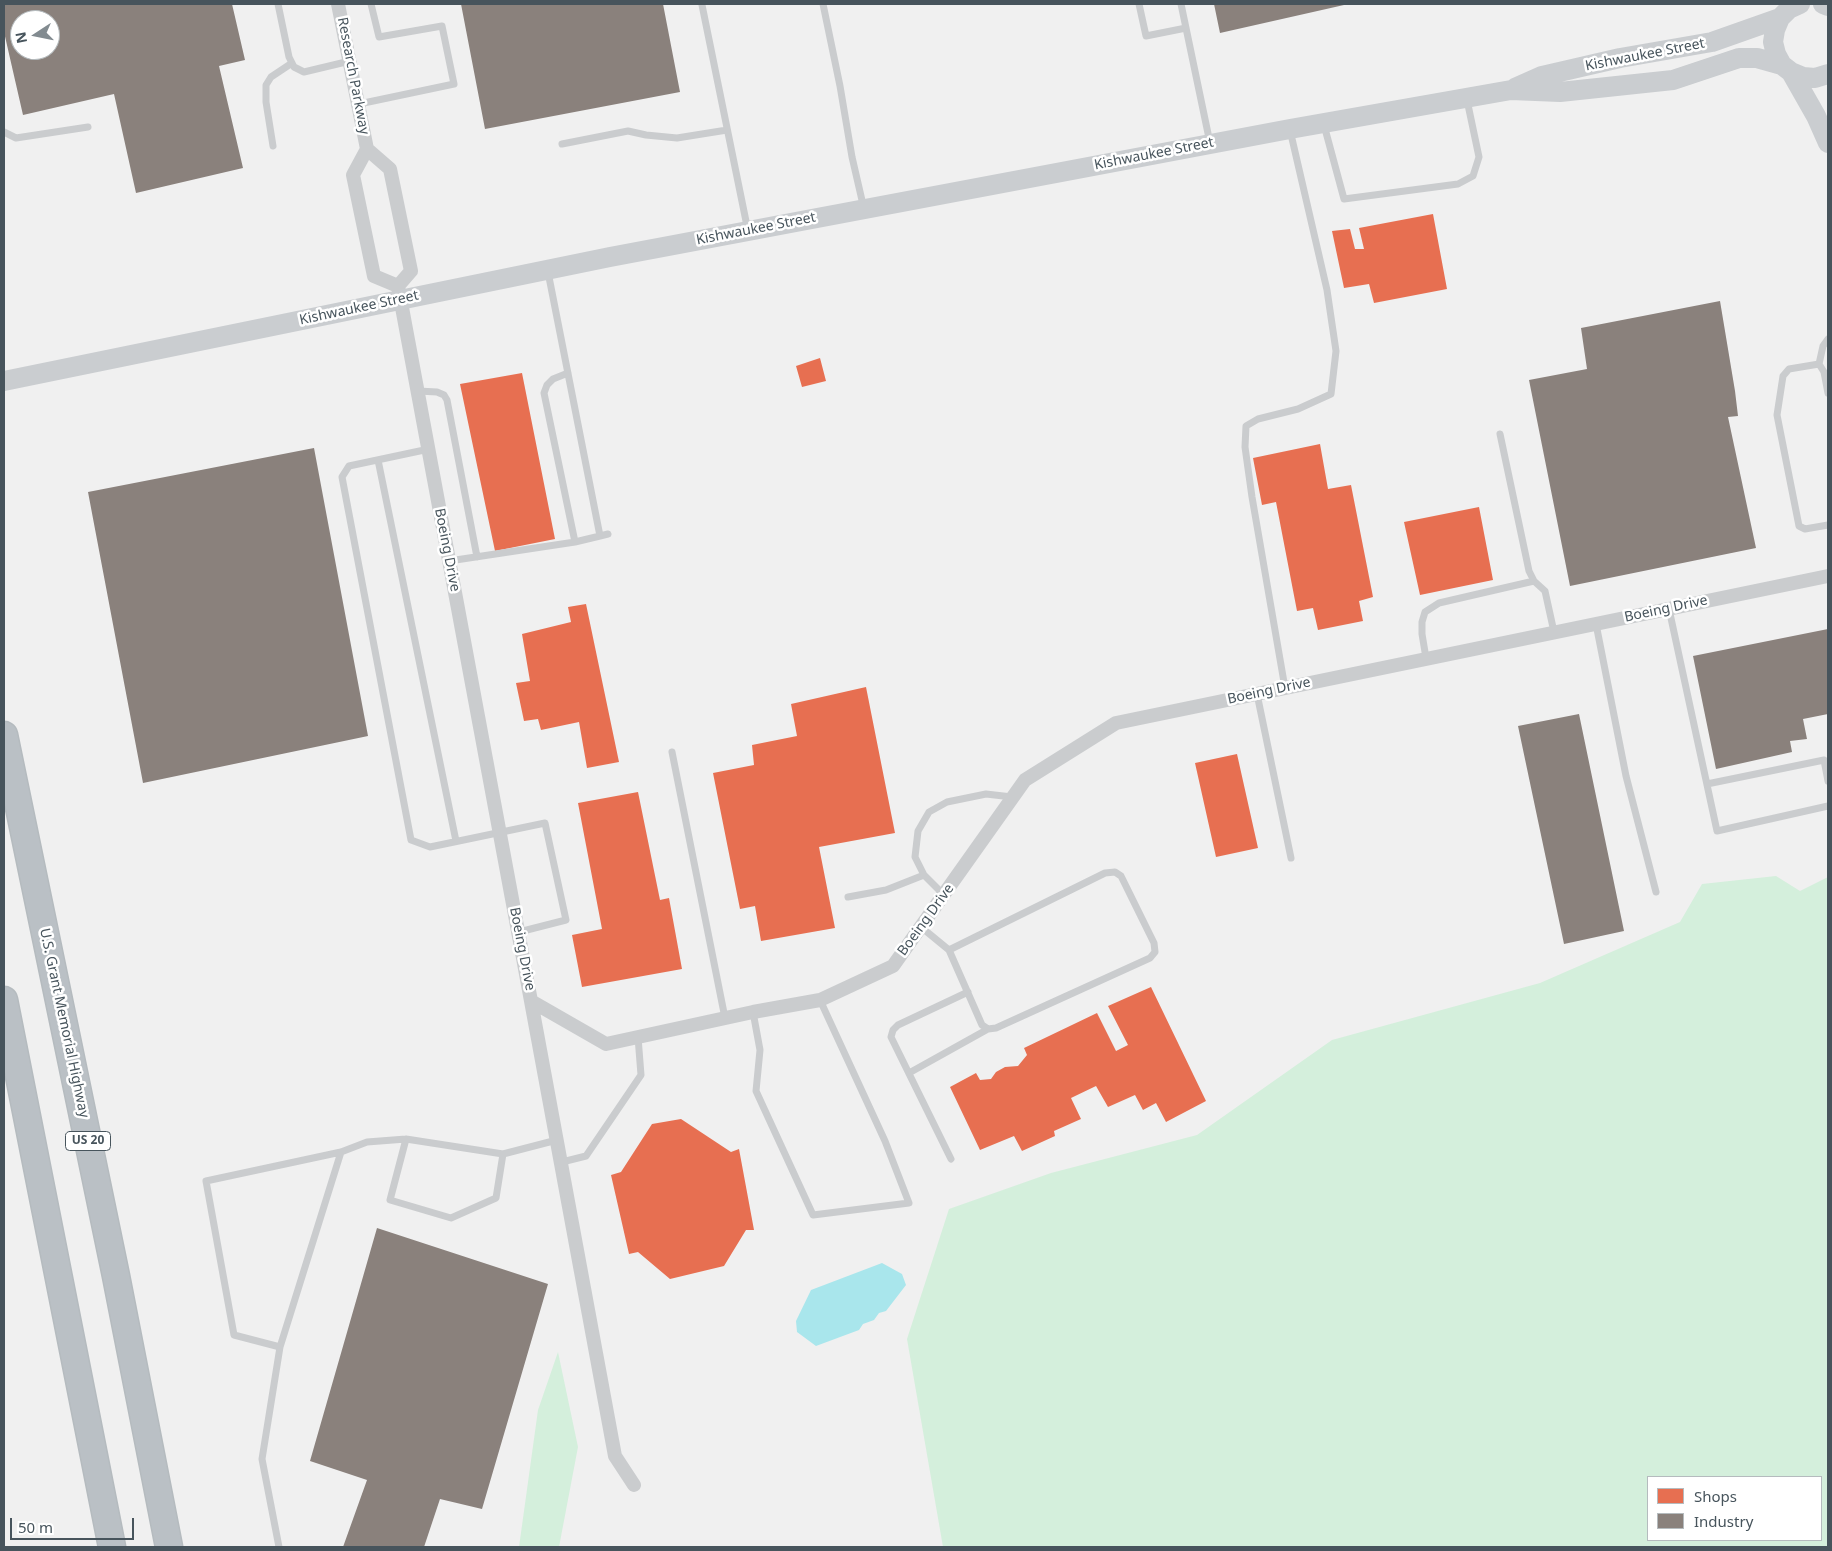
<!DOCTYPE html>
<html>
<head>
<meta charset="utf-8">
<style>
  body { margin:0 }
  #map { position:relative; width:1832px; height:1551px; overflow:hidden; background:#f0f0f0; font-family:"Noto Sans",sans-serif }
  canvas { display:block }
  .frame { position:absolute; inset:0; border:5px solid #47545c; pointer-events:none }
  .legend { position:absolute; left:1647px; top:1476px; width:175px; height:65px; box-sizing:border-box; background:#fff; border:1px solid #b5bbbe; margin:0; padding:6px 9px; list-style:none; font-size:15px; color:#47545c }
  .legend li { display:flex; align-items:center; gap:10px; height:25px }
  .legend b { width:25px; border:1px solid #b5bbbe }
  .north { position:absolute; left:10px; top:10px; width:50px; height:50px; box-sizing:border-box; background:#fff; border:1px solid #b5bbbe; border-radius:50%; rotate:259deg; font-size:14px; font-weight:700; line-height:20px; text-align:center; color:#47545c }
  .north::after { content:''; display:block; margin:auto; width:18px; height:22px; background:#828b90; clip-path:polygon(50% 0,100% 100%,50% 72%,0 100%) }
  .scale { position:absolute; left:10px; top:1518px; width:124px; height:22px; box-sizing:border-box; border:2px solid #47545c; border-top:0; padding-left:6px; font-size:15px; line-height:18px; white-space:nowrap; color:#47545c; -webkit-text-stroke:4px #fff; paint-order:stroke }
</style>
</head>
<body>
<div id="map">
<canvas width="1832" height="1551"></canvas>
<div class="frame"></div>
<ul class="legend">
<li><b style="height:14px;background:#e76f51"></b>Shops</li>
<li><b style="height:14px;background:#8a817c"></b>Industry</li>
</ul>
<div class="north">N</div>
<div class="scale">50 m</div>
</div>
<script>
const context = document.querySelector('canvas').getContext('2d');
context.lineJoin = 'round';
function fill(path, color) { context.fillStyle = color; context.fill(path, 'evenodd'); }
const toPath = rows => new Path2D(rows.map(r => 'M' + r).join(''));
function stroke(path, color, width, dash) { context.strokeStyle = color; context.lineWidth = width; context.lineCap = dash ? 'butt' : 'round'; context.setLineDash(dash || []); context.stroke(path); }
function drawText(font, color, halo, rows, align = 'center') {
  context.font = font + ' "Noto Sans",sans-serif'; context.lineWidth = 5; context.setLineDash([]); context.textBaseline = 'middle'; context.strokeStyle = halo; context.fillStyle = color; for (const [text, x, y, turn = 0] of rows) {
    context.save(); context.translate(x, y); context.rotate((+turn || 0) * Math.PI / 180); context.textAlign = isNaN(turn) ? turn : align; if (halo) context.strokeText(text, 0, 0); context.fillText(text, 0, 0); context.restore();
  }
}
fill(toPath([
  [1776,876,1800,891,1828,877,1828,1547,943,1547,907,1339,949,1209,1051,1173,1197,1135,1332,1040,1540,983,1680,922,1702,884],
  [1648,1477,1821,1477,1821,1540,1648,1540],
  [558,1352,578,1447,559,1547,519,1547,538,1410]
]), '#d4efdc');
fill(toPath([
  [882,1263,902,1274,906,1285,886,1311,879,1313,874,1320,863,1324,859,1330,816,1346,797,1332,796,1321,811,1290]
]), '#a9e6ec');
fill(toPath([
  [1433,214,1447,289,1374,303,1369,284,1344,288,1332,231,1350,229,1355,249,1364,249,1359,228],
  [820,358,826,381,802,387,796,366],
  [522,373,555,539,495,551,460,384],
  [1320,444,1328,489,1351,485,1373,597,1359,601,1363,621,1318,630,1313,608,1297,611,1276,502,1262,505,1253,458],
  [1479,507,1493,580,1420,595,1404,522],
  [586,604,619,762,587,768,579,722,541,730,538,719,524,721,516,683,530,681,522,634,571,622,568,607],
  [866,687,895,833,819,847,835,928,761,941,755,906,740,909,713,773,754,765,752,745,797,736,791,704],
  [1237,754,1258,848,1216,857,1195,763],
  [638,792,660,900,669,898,682,969,582,987,572,935,602,929,578,803],
  [1151,987,1206,1101,1166,1122,1156,1103,1143,1110,1135,1095,1108,1107,1096,1086,1071,1098,1081,1119,1054,1131,1055,1136,1022,1151,1014,1136,980,1150,950,1087,976,1073,980,1080,991,1079,996,1072,1005,1067,1018,1066,1027,1055,1024,1048,1097,1013,1116,1051,1128,1045,1108,1006],
  [681,1119,731,1152,739,1149,754,1230,746,1230,724,1266,670,1279,638,1252,629,1254,611,1175,621,1172,652,1124]
]), '#e76f51');
fill(toPath([
  [4,4,232,4,245,60,219,66,243,168,136,193,114,94,23,115,4,32],
  [20,20,50,20,50,50,20,50],
  [461,4,663,4,680,92,485,129],
  [1214,4,1344,4,1344,5,1220,33],
  [1720,301,1735,391,1738,416,1728,417,1756,548,1570,586,1529,380,1587,369,1581,328],
  [314,448,368,736,143,783,88,492],
  [1828,629,1828,714,1803,719,1807,739,1790,741,1792,752,1716,769,1693,656],
  [1579,714,1624,931,1564,944,1518,726],
  [377,1228,548,1284,482,1509,440,1499,424,1547,343,1547,367,1480,310,1461]
]), '#8a817c');
const highway = toPath([
  [4,735,116,1276,169,1547],
  [4,1000,112,1547]
]);
stroke(highway, '#b5bbbf', 29);
stroke(toPath([
  [278,4,289,57,294,67,304,72,350,61],
  [823,4,840,86,852,157,864,209],
  [1139,4,1146,36,1186,28],
  [1181,4,1210,143],
  [702,5,748,231],
  [359,104,454,84,442,26,379,37,371,4],
  [1324,125,1344,199,1458,184,1473,176,1479,157,1467,100],
  [4,132,16,138,88,127],
  [562,144,628,131,646,135,677,138,727,130],
  [273,146,266,102,266,85,271,77,292,63],
  [1819,364,1823,346,1828,339],
  [568,373,553,379,547,385,544,393,575,542],
  [418,391,437,392,444,395,447,400,477,557],
  [1828,393,1824,372,1819,364,1789,369,1783,376,1777,415,1799,526,1805,529,1828,525],
  [1500,434,1529,571,1534,581,1545,591,1554,632],
  [429,449,349,466,342,477,411,840,430,847,545,823,566,920,519,932],
  [378,460,456,841],
  [600,536,608,534],
  [449,561,575,542,600,536,548,272],
  [1669,609,1717,831,1828,806],
  [1596,624,1626,776,1656,892],
  [1426,658,1422,634,1422,622,1425,612,1439,603,1534,581],
  [1285,688,1252,497,1245,447,1246,426,1258,419,1298,409,1331,394,1336,351,1327,290,1290,130],
  [1257,694,1291,858],
  [672,752,725,1018],
  [1707,784,1824,760,1828,781],
  [944,895,924,875,915,857,918,831,929,812,947,802,986,794,1012,797],
  [848,897,886,890,924,875],
  [921,927,949,950,982,1025,988,1029,996,1028,1150,958,1155,952,1154,943,1121,876,1115,872,1105,873,949,950],
  [753,1012,760,1050,756,1091,813,1215,909,1203,885,1141,820,1000],
  [909,1073,988,1029],
  [406,1139,390,1200,451,1218,496,1198,503,1154],
  [341,1152,280,1347,234,1335,206,1181,341,1152,367,1142,406,1139,503,1154,557,1140],
  [951,1159,891,1037,893,1030,898,1025,968,992],
  [562,1162,586,1156,641,1075,638,1037],
  [279,1547,262,1459,280,1347]
]), '#caccce', 7);
stroke(toPath([
  [338,4,367,149,390,169,411,271,398,286],
  [367,149,353,175,374,276,398,286],
  [398,286,531,1001,606,1044,753,1012,820,1000,893,966,1025,780,1116,723,1828,576],
  [531,1001,615,1456,634,1485]
]), '#caccce', 14);
stroke(toPath([
  [1800,4,1789,9,1780,18,1775,30,1773,42,1776,54,1782,65,1791,72,1803,77,1815,78,1828,74],
  [1823,4,1828,6],
  [1791,72,1816,116,1828,143],
  [1515,88,1542,76,1620,58,1712,42,1780,18],
  [4,381,610,257,1290,129,1511,90,1560,92,1673,80,1739,58,1757,58,1782,65]
]), '#cacdd0', 20);
stroke(highway, '#bac0c5', 26);
for (const [x, y, w] of [
  [88,1141,45]
]) { const box = new Path2D(); box.roundRect(x - w / 2, y - 9.5, w, 19, 4); context.fillStyle = '#fff'; context.fill(box); stroke(box, '#47545c', 1); }
drawText('bold 12px', '#47545c', null, [
  ["US 20",88,1141]
]);
drawText('14px', '#47545c', '#fff', [
  ["Kishwaukee Street",1645,55,-11],
  ["Research Parkway",353,76,79],
  ["Kishwaukee Street",1154,154,-11],
  ["Kishwaukee Street",756,229,-11],
  ["Kishwaukee Street",359,308,-12],
  ["Boeing Drive",447,550,79],
  ["Boeing Drive",1666,609,-12],
  ["Boeing Drive",1269,691,-12],
  ["Boeing Drive",926,920,-54],
  ["Boeing Drive",522,949,79],
  ["U.S. Grant Memorial Highway",64,1023,78]
]);
</script>
</body>
</html>
